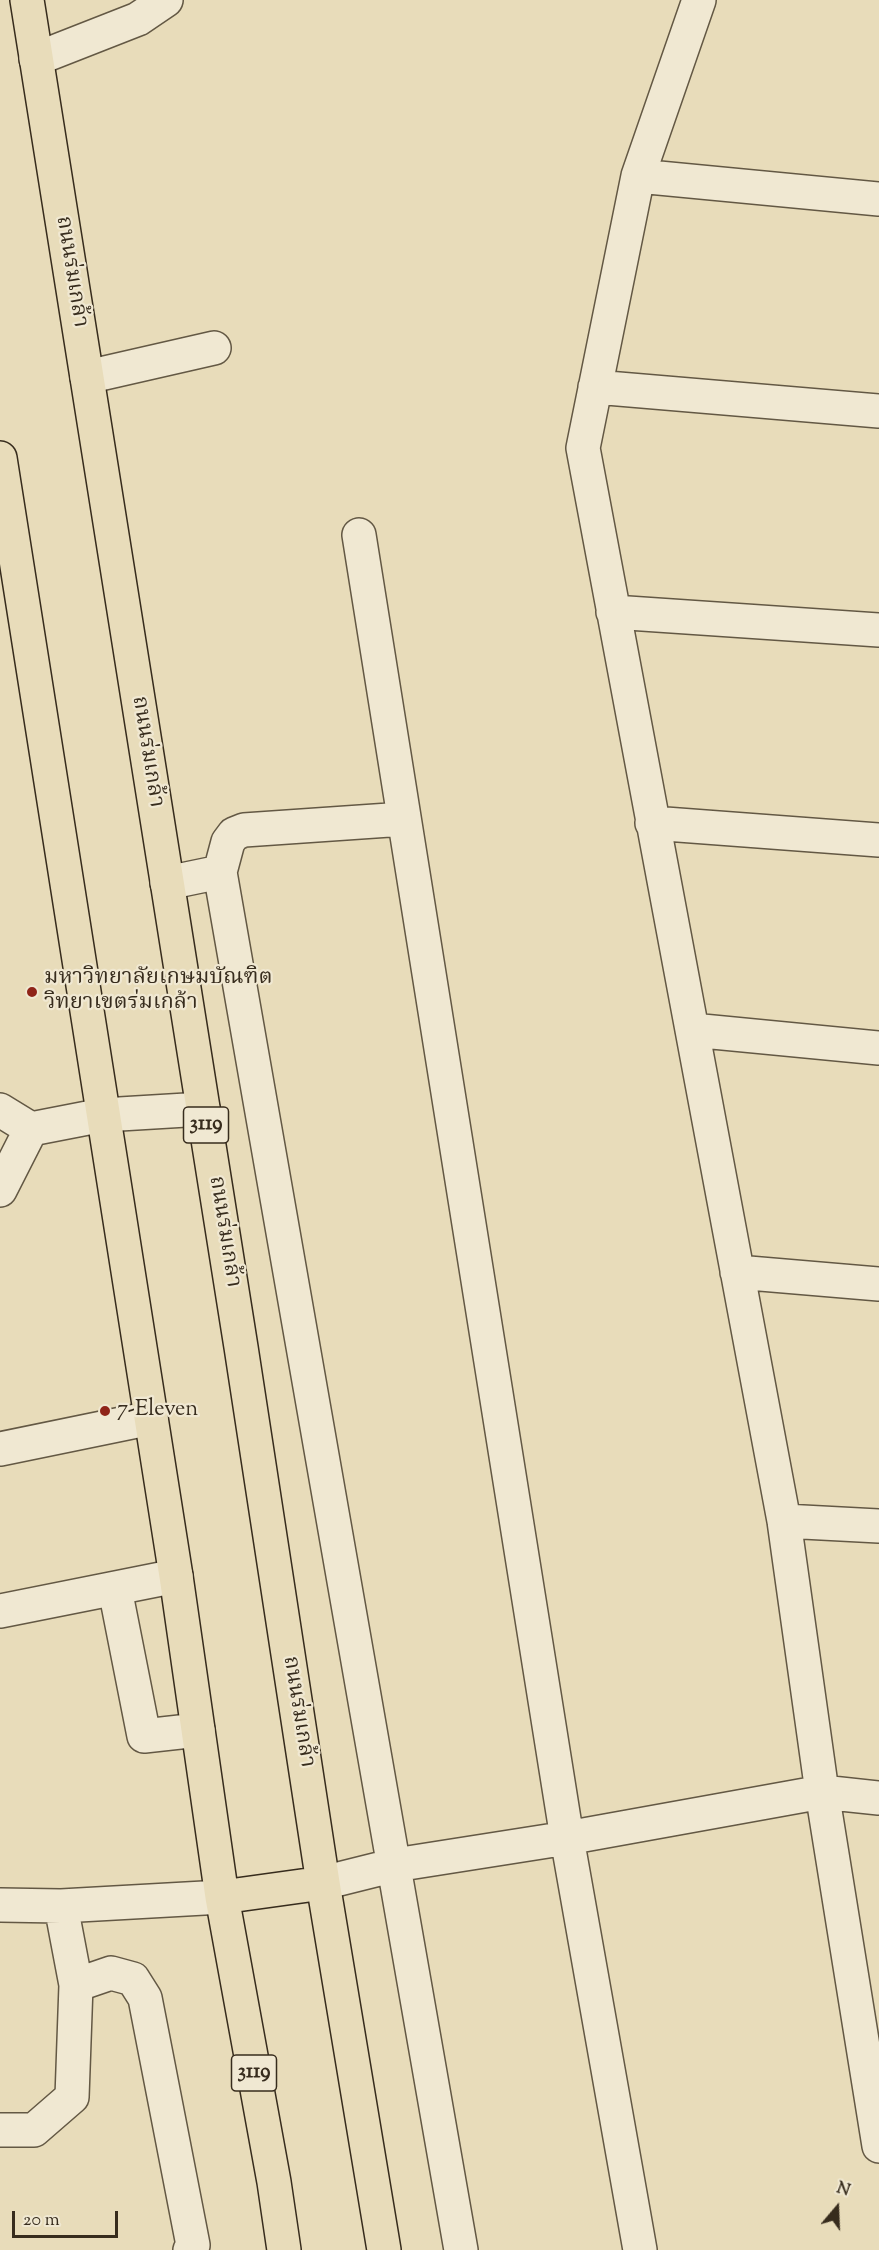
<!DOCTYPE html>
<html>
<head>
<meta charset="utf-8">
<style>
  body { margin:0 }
  #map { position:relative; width:879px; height:2250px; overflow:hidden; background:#e8dcba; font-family:"Sorts Mill Goudy",serif }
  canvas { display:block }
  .north { position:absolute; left:807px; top:2178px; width:60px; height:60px; -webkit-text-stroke:4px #f0e8d2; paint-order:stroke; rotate:19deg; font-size:16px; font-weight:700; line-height:24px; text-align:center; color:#372c1d }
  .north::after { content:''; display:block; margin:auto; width:21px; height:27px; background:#372c1d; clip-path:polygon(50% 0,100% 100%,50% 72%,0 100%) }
  .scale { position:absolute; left:12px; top:2211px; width:106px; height:27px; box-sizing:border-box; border:3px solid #372c1d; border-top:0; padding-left:8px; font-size:18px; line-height:21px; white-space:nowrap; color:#372c1d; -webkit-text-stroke:4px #f0e8d2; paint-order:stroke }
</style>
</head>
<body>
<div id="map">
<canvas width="879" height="2250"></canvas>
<div class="north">N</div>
<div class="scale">20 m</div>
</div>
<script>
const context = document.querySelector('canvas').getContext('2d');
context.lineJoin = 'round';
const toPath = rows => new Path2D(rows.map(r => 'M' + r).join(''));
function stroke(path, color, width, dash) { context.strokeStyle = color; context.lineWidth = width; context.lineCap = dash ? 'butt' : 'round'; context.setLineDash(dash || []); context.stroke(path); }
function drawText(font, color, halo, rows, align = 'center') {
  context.font = font + ' "Sorts Mill Goudy","Noto Serif Thai",serif'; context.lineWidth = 4.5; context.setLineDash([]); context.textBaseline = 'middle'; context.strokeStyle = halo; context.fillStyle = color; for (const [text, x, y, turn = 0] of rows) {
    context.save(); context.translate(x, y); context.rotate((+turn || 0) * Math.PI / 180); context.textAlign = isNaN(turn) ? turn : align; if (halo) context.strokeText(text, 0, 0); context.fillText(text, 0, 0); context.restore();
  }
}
const minor = toPath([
  [699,0,638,176,583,448,784,1521,822,1792,879,2146],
  [36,59,138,19,166,0],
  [638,176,879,199],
  [87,377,214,348],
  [595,387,879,411],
  [359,535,567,1838,640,2250],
  [613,612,879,630],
  [652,823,879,840],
  [220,872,461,2250],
  [167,883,220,872,228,842,234,834,244,830,404,819],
  [692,1030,879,1048],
  [0,1110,31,1129,103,1115,203,1109],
  [0,1190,31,1129],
  [737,1272,879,1284],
  [0,1449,151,1418],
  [784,1521,879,1526],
  [115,1589,144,1736,198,1730],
  [0,1611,176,1576],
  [323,1883,395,1865,567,1838,822,1792,879,1798],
  [0,1905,61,1906,222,1897],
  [76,1985,111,1973,133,1979,145,1998,193,2245,190,2250],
  [0,2130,34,2130,72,2097,76,1985,61,1906]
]);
const major = toPath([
  [27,0,241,1347,323,1883,384,2250],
  [0,458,176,1576,222,1897,274,2182,284,2250],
  [222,1897,323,1883]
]);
stroke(minor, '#635844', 36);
stroke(major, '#372c1d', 36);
stroke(minor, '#f0e8d2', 33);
stroke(major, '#e8dcba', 33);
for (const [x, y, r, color] of [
  [32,992,6,"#8f2418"],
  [105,1411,6,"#8f2418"]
]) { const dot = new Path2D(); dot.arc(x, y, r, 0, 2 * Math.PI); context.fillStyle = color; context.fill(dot); stroke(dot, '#f0e8d2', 2); }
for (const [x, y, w] of [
  [206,1125,45],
  [254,2073,45]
]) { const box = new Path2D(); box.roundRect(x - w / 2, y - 18, w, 36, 4.5); context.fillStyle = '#f0e8d2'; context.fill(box); stroke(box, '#372c1d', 1.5); }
drawText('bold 21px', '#372c1d', null, [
  ["3119",206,1125],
  ["3119",254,2073]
]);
drawText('22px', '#372c1d', '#f0e8d2', [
  ["ถนนร่มเกล้า",70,272,81],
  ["ถนนร่มเกล้า",146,752,81],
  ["ถนนร่มเกล้า",223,1232,81],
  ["ถนนร่มเกล้า",297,1712,81]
]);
drawText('22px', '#372c1d', '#f0e8d2', [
  ["มหาวิทยาลัยเกษมบัณฑิต",44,979],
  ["วิทยาเขตร่มเกล้า",44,1004],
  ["7-Eleven",117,1411]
], 'left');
</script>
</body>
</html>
